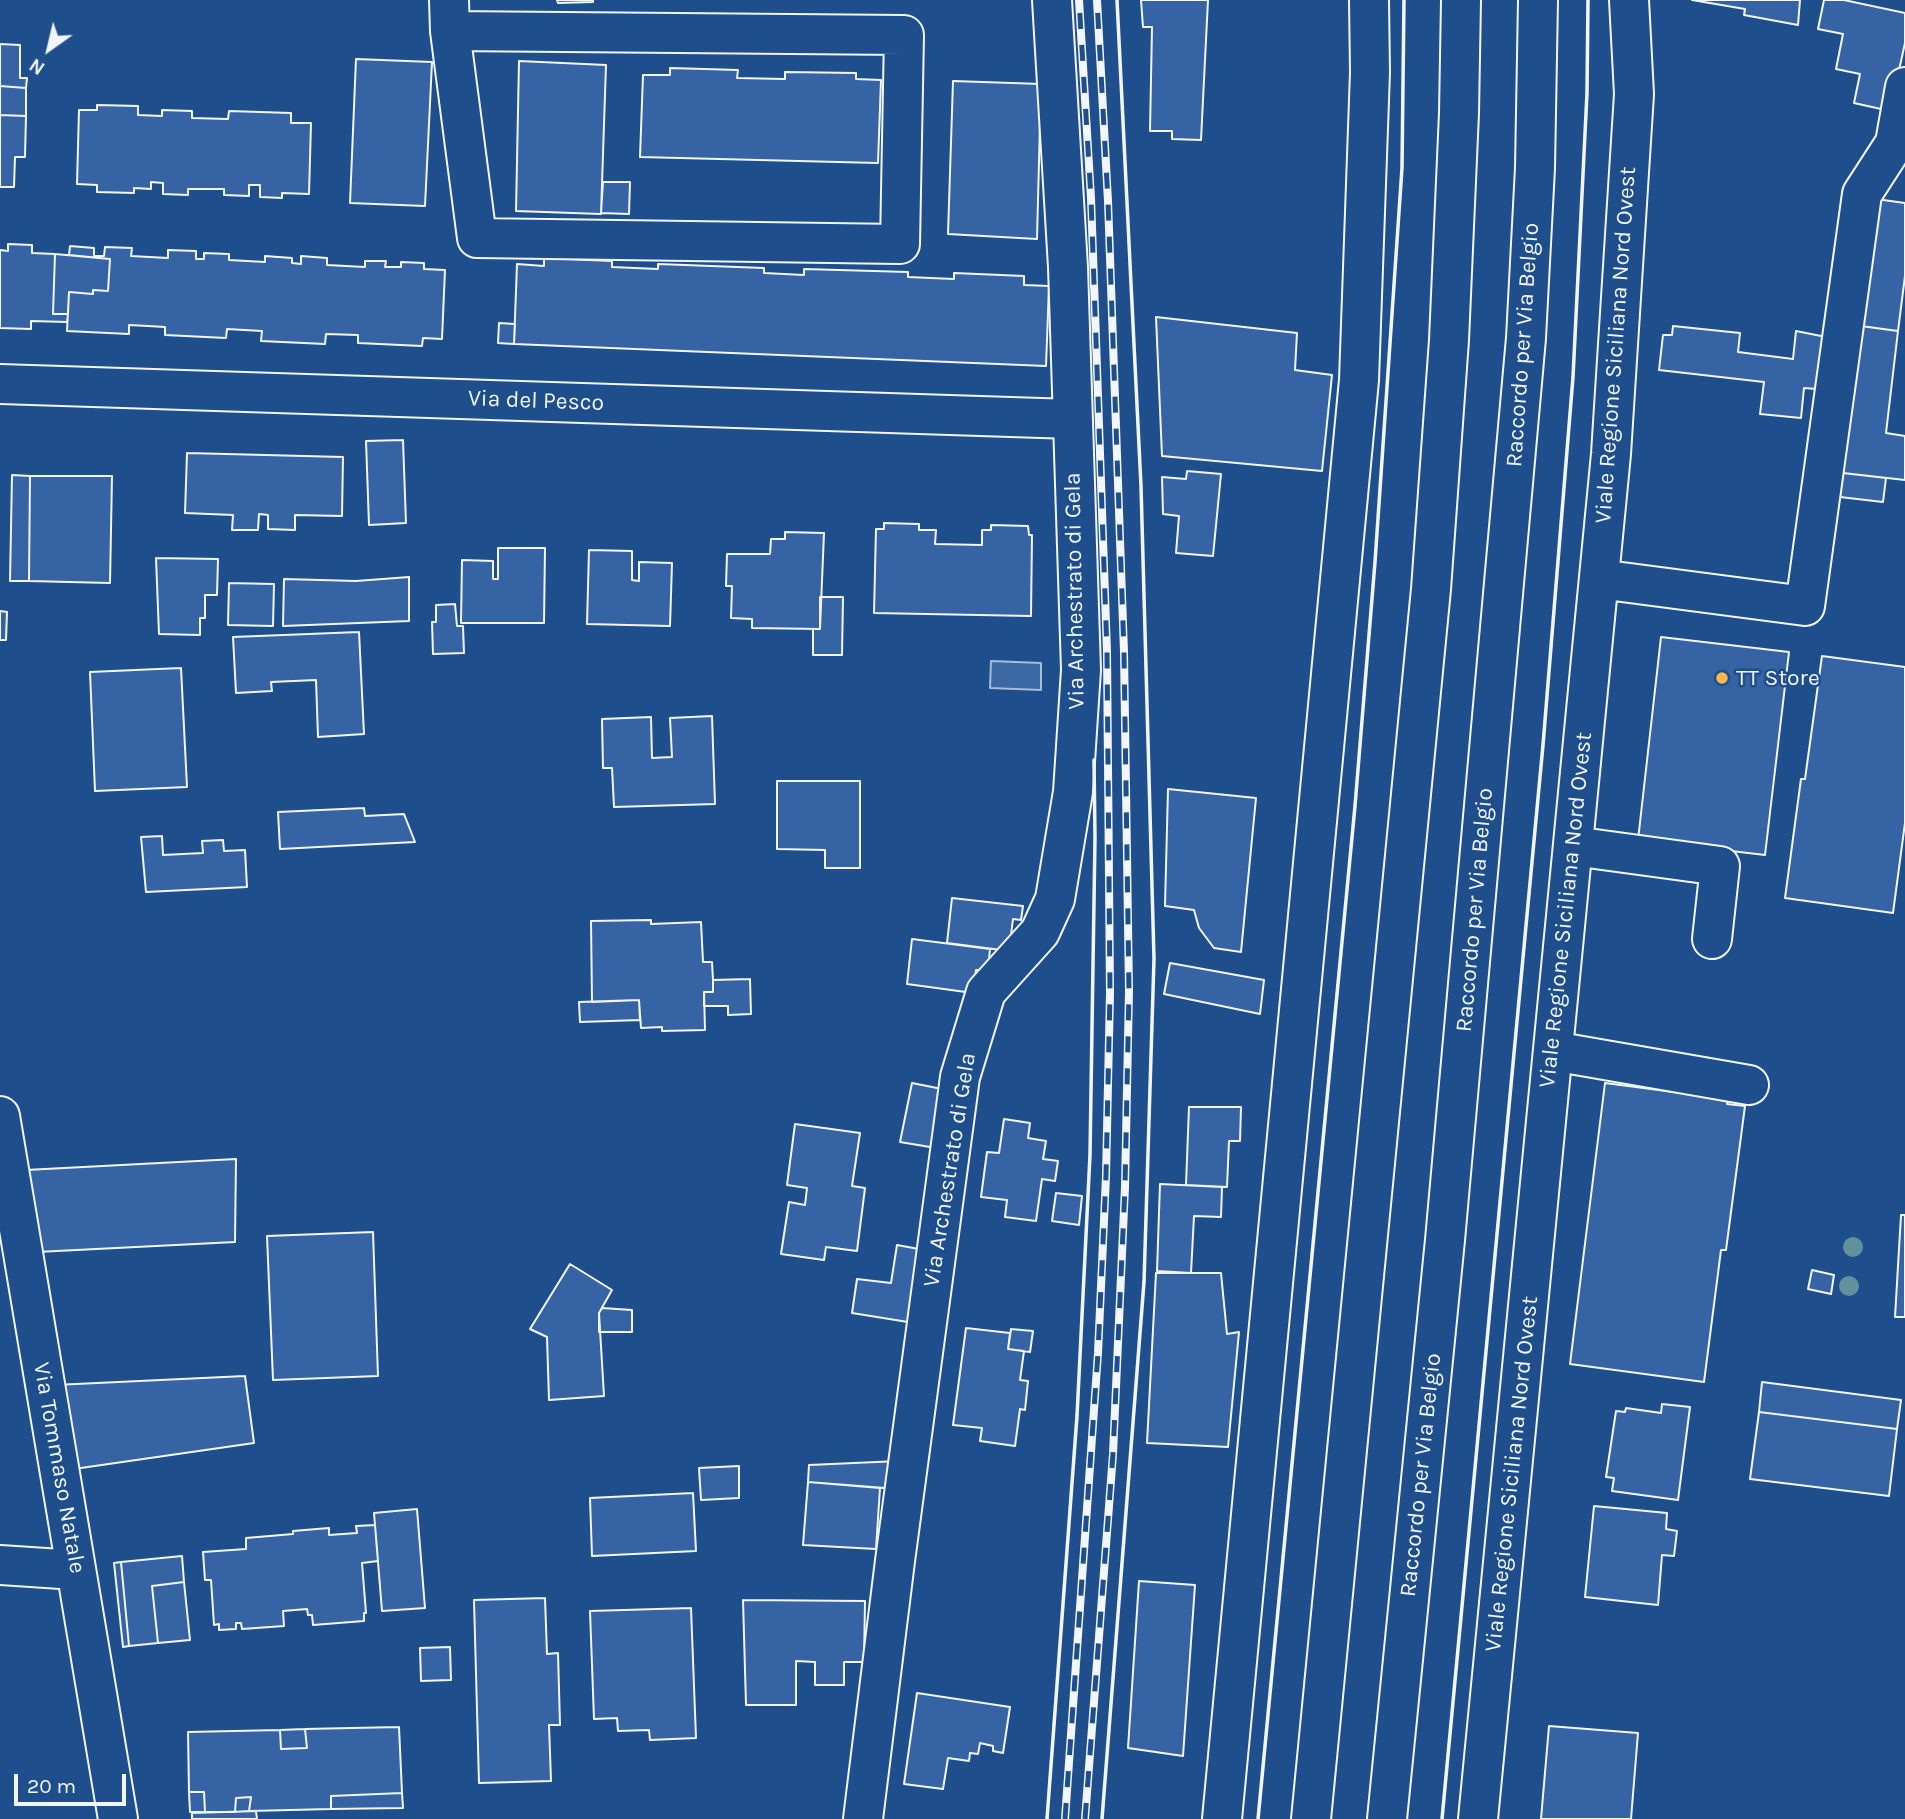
<!DOCTYPE html>
<html>
<head>
<meta charset="utf-8">
<style>
  body { margin:0 }
  #map { position:relative; width:1905px; height:1819px; overflow:hidden; background:#1f4e8c; font-family:Karla,sans-serif }
  canvas { display:block }
  .north { position:absolute; left:14px; top:14px; width:70px; height:70px; -webkit-text-stroke:5px #1f4e8c; paint-order:stroke; rotate:214deg; font-size:19px; font-weight:700; line-height:28px; text-align:center; color:#f2f6ff }
  .north::after { content:''; display:block; margin:auto; width:24px; height:32px; background:#f2f6ff; clip-path:polygon(50% 0,100% 100%,50% 72%,0 100%) }
  .scale { position:absolute; left:14px; top:1774px; width:112px; height:32px; box-sizing:border-box; border:4px solid #f2f6ff; border-top:0; padding-left:9px; font-size:21px; line-height:24px; white-space:nowrap; color:#f2f6ff; -webkit-text-stroke:5px #1f4e8c; paint-order:stroke }
</style>
</head>
<body>
<div id="map">
<canvas width="1905" height="1819"></canvas>
<div class="north">N</div>
<div class="scale">20 m</div>
</div>
<script>
const context = document.querySelector('canvas').getContext('2d');
context.lineJoin = 'round';
function fill(path, color) { context.fillStyle = color; context.fill(path, 'evenodd'); }
const toPath = rows => new Path2D(rows.map(r => 'M' + r).join(''));
function stroke(path, color, width, dash) { context.strokeStyle = color; context.lineWidth = width; context.lineCap = dash ? 'butt' : 'round'; context.setLineDash(dash || []); context.stroke(path); }
function drawText(font, color, halo, rows, align = 'center') {
  context.font = font + ' Karla,sans-serif'; context.lineWidth = 5; context.setLineDash([]); context.textBaseline = 'middle'; context.strokeStyle = halo; context.fillStyle = color; for (const [text, x, y, turn = 0] of rows) {
    context.save(); context.translate(x, y); context.rotate((+turn || 0) * Math.PI / 180); context.textAlign = isNaN(turn) ? turn : align; if (halo) context.strokeText(text, 0, 0); context.fillText(text, 0, 0); context.restore();
  }
}
const water = toPath([
  [991,661,1041,663,1041,690,990,688,991,661]
]);
fill(water, '#3b69a3');
stroke(water, '#a8bbd7', 2);
const building = toPath([
  [557,0,593,0,593,2,558,3,557,0],
  [1141,0,1208,0,1201,140,1172,139,1172,131,1150,131,1152,27,1143,27,1141,0],
  [1692,0,1800,0,1798,25,1744,15,1745,9,1692,0],
  [1824,0,1844,0,1905,13,1905,43,1890,111,1854,103,1860,74,1836,69,1843,34,1818,29,1824,0],
  [0,44,20,45,20,78,27,78,26,88,0,86,0,44],
  [356,59,432,62,425,206,350,203,356,59],
  [519,61,606,65,601,214,516,211,519,61],
  [670,68,738,70,737,78,785,79,785,72,856,73,856,79,881,80,878,163,640,157,643,75,670,75,670,68],
  [953,81,1041,84,1037,239,948,234,953,81],
  [0,86,26,88,26,116,0,115,0,86],
  [97,105,138,106,138,115,162,116,162,110,192,111,192,118,228,119,229,111,291,113,291,123,311,123,309,194,282,193,282,198,260,197,260,185,249,185,249,196,224,195,224,189,188,189,188,195,163,194,163,183,151,182,151,189,134,188,134,193,97,192,97,185,77,184,79,110,97,110,97,105],
  [0,115,26,116,25,157,15,157,14,187,0,187,0,115],
  [603,182,630,182,629,214,601,213,603,182],
  [1876,199,1905,203,1905,276,1898,331,1861,326,1876,199],
  [8,244,32,245,32,253,55,254,53,314,68,314,67,322,31,321,31,329,0,328,0,250,8,251,8,244],
  [70,246,94,248,94,256,104,256,105,247,132,248,131,256,168,258,168,250,196,251,196,259,204,259,204,253,229,254,229,260,265,262,265,256,292,258,292,263,301,264,301,256,327,258,327,265,365,267,365,261,386,261,385,267,401,267,401,262,424,263,424,269,445,270,442,339,423,338,422,346,358,343,358,335,326,334,325,344,261,341,262,331,227,329,226,338,165,335,165,327,148,326,129,325,129,334,67,331,69,292,93,294,93,290,108,291,110,259,69,255,70,246],
  [55,254,110,259,108,291,93,290,93,294,69,292,68,314,53,314,55,254],
  [544,258,612,261,612,267,658,269,658,264,764,268,764,273,804,275,804,269,908,272,908,277,954,279,954,273,1024,276,1024,285,1049,286,1046,366,514,344,517,264,544,266,544,258],
  [1156,317,1297,333,1295,370,1332,375,1322,471,1162,456,1156,317],
  [499,323,515,324,514,344,498,343,499,323],
  [1673,326,1740,333,1738,352,1793,359,1796,331,1831,338,1817,389,1804,388,1801,418,1760,414,1764,382,1659,370,1663,335,1672,335,1673,326],
  [1861,326,1898,331,1886,433,1905,436,1905,480,1843,473,1861,326],
  [403,440,406,523,369,525,366,441,403,440],
  [187,453,343,457,342,516,295,515,295,530,268,529,268,515,259,514,258,530,232,530,233,515,185,513,187,453],
  [1187,471,1221,474,1213,556,1176,553,1179,516,1163,514,1162,477,1186,479,1187,471],
  [1843,473,1886,478,1883,502,1840,497,1843,473],
  [12,475,30,476,29,581,10,581,12,475],
  [30,476,112,476,110,583,29,581,30,476],
  [884,523,919,524,919,530,936,530,935,544,982,545,982,530,991,530,991,525,1028,526,1029,535,1032,535,1031,616,874,613,876,529,884,529,884,523],
  [785,532,824,533,820,629,752,628,752,619,731,618,732,586,726,586,727,554,770,554,771,539,785,539,785,532],
  [498,548,545,548,544,623,461,623,462,560,493,561,493,579,498,579,498,548],
  [589,550,632,551,632,580,639,581,639,562,672,563,670,626,587,624,589,550],
  [156,558,218,559,217,595,205,595,205,618,200,618,200,635,159,634,156,558],
  [409,577,409,621,283,626,284,579,356,581,409,577],
  [229,583,274,584,273,626,228,625,229,583],
  [820,597,843,597,842,655,813,655,813,629,820,629,820,597],
  [455,604,457,626,463,626,464,653,433,654,432,622,436,622,436,605,455,604],
  [0,611,7,612,6,640,0,640,0,611],
  [359,632,364,734,318,737,316,680,271,682,272,691,236,693,233,637,359,632],
  [1661,637,1789,652,1765,855,1638,840,1661,637],
  [1822,656,1905,667,1905,823,1893,913,1785,898,1801,779,1805,779,1822,656],
  [181,668,187,787,95,791,90,672,181,668],
  [712,716,715,804,614,807,612,768,603,768,602,719,651,717,652,758,672,757,670,718,712,716],
  [777,781,860,781,860,868,825,868,825,850,777,849,777,781],
  [1168,789,1256,798,1241,952,1214,948,1199,928,1194,910,1165,906,1168,789],
  [364,808,365,816,404,814,415,842,280,849,278,812,364,808],
  [162,836,163,855,203,853,202,841,223,840,224,851,245,850,247,887,146,892,141,837,162,836],
  [952,898,1023,906,1021,920,1013,919,1009,951,947,943,952,898],
  [651,920,651,924,701,922,703,962,712,962,713,980,713,992,704,992,705,1030,662,1031,662,1027,641,1028,639,1000,592,1002,591,921,651,920],
  [912,939,990,949,988,971,976,970,973,993,907,984,912,939],
  [1170,963,1264,980,1260,1014,1164,994,1170,963],
  [750,979,751,1014,728,1015,728,1006,704,1006,704,992,713,992,713,980,750,979],
  [639,1000,640,1020,580,1022,579,1002,639,1000],
  [912,1083,947,1090,936,1148,900,1142,912,1083],
  [1605,1083,1728,1099,1727,1104,1745,1106,1726,1250,1721,1250,1704,1382,1570,1364,1605,1083],
  [1189,1107,1241,1107,1240,1141,1229,1141,1227,1187,1186,1185,1189,1107],
  [1004,1119,1030,1123,1028,1138,1046,1141,1043,1159,1058,1161,1055,1181,1042,1179,1036,1221,1005,1217,1007,1200,981,1197,987,1152,999,1153,1004,1119],
  [795,1124,860,1133,852,1186,865,1188,857,1251,826,1247,824,1260,781,1254,789,1202,805,1205,807,1188,787,1185,795,1124],
  [236,1159,235,1242,37,1252,26,1170,236,1159],
  [1160,1184,1222,1187,1221,1217,1194,1216,1191,1273,1157,1271,1160,1184],
  [1056,1193,1082,1196,1079,1225,1052,1221,1056,1193],
  [1901,1215,1905,1215,1905,1317,1895,1317,1901,1215],
  [373,1232,378,1376,273,1380,267,1236,373,1232],
  [897,1245,919,1249,908,1322,852,1313,857,1279,891,1283,897,1245],
  [570,1264,612,1290,599,1313,604,1396,549,1400,547,1337,530,1329,570,1264],
  [1812,1270,1834,1275,1831,1294,1808,1289,1812,1270],
  [1156,1273,1221,1273,1227,1334,1239,1332,1228,1447,1147,1443,1156,1273],
  [602,1308,632,1310,632,1332,599,1332,599,1313,602,1308],
  [966,1328,1010,1333,1008,1349,1024,1351,1020,1380,1028,1381,1025,1410,1020,1409,1015,1446,980,1441,982,1428,953,1425,966,1328],
  [1011,1329,1033,1331,1030,1352,1008,1349,1011,1329],
  [245,1376,254,1443,67,1470,55,1385,245,1376],
  [1762,1382,1901,1400,1897,1429,1759,1412,1762,1382],
  [1662,1404,1690,1407,1678,1500,1612,1491,1614,1478,1606,1477,1616,1411,1625,1412,1626,1408,1661,1413,1662,1404],
  [1759,1412,1897,1429,1889,1496,1750,1479,1759,1412],
  [899,1461,898,1489,808,1482,809,1465,899,1461],
  [739,1466,739,1498,701,1500,699,1468,739,1466],
  [808,1482,880,1488,876,1549,803,1545,808,1482],
  [693,1493,696,1551,592,1556,590,1498,693,1493],
  [1594,1506,1667,1513,1666,1529,1677,1531,1674,1556,1662,1555,1658,1605,1585,1597,1594,1506],
  [417,1509,425,1608,382,1611,374,1513,417,1509],
  [375,1525,378,1561,362,1563,366,1613,364,1613,364,1621,313,1625,312,1615,308,1615,307,1609,283,1611,284,1626,242,1629,241,1623,236,1623,236,1629,219,1630,219,1624,214,1625,211,1580,205,1580,203,1552,246,1549,246,1538,293,1534,293,1531,329,1528,329,1535,357,1533,356,1526,375,1525],
  [182,1556,184,1582,152,1586,158,1643,129,1646,121,1562,182,1556],
  [121,1562,129,1646,123,1647,114,1563,121,1562],
  [1139,1581,1195,1585,1183,1756,1128,1748,1139,1581],
  [184,1582,190,1640,158,1643,152,1586,184,1582],
  [545,1598,547,1654,558,1653,560,1725,549,1725,551,1781,479,1783,474,1600,545,1598],
  [743,1600,865,1601,864,1662,844,1662,844,1685,815,1685,815,1662,796,1661,796,1705,746,1705,743,1600],
  [691,1608,696,1738,650,1740,649,1730,618,1731,617,1718,594,1719,590,1611,691,1608],
  [450,1647,451,1680,421,1681,420,1648,450,1647],
  [917,1693,1010,1707,1003,1753,993,1751,993,1746,980,1743,978,1754,970,1753,969,1761,948,1758,943,1789,904,1784,917,1693],
  [1549,1726,1638,1733,1631,1819,1541,1819,1549,1726],
  [399,1727,402,1793,331,1796,331,1809,249,1811,251,1797,236,1798,235,1812,205,1812,204,1792,189,1792,188,1732,280,1730,281,1749,307,1748,305,1729,399,1727],
  [305,1729,307,1748,281,1749,280,1730,305,1729],
  [189,1792,204,1792,205,1812,190,1812,189,1792],
  [402,1793,403,1808,331,1809,331,1796,402,1793],
  [251,1797,249,1811,235,1812,236,1798,251,1797],
  [256,1811,257,1819,192,1819,192,1813,256,1811]
]);
fill(building, '#3563a3');
stroke(building, '#f2f6ff', 2);
const minor = toPath([
  [449,0,450,31,477,238,900,244,904,35,450,31],
  [0,384,1072,419],
  [1599,579,1805,606,1862,194,1895,143,1905,87],
  [1573,846,1720,866,1712,939],
  [1553,1051,1749,1085],
  [0,1116,118,1819],
  [0,1565,76,1570],
  [863,1819,895,1561,960,1077,986,992,1040,932,1055,899,1073,792,1081,670,1068,267,1052,0],
  [1222,1819,1359,380,1370,72,1369,0],
  [1478,1819,1611,454,1634,94,1629,0]
]);
const highway = toPath([
  [1311,1819,1431,589,1449,340,1459,113,1461,0],
  [1387,1819,1445,1240,1526,338,1535,168,1538,0]
]);
stroke(minor, '#f2f6ff', 42);
stroke(highway, '#f2f6ff', 42);
stroke(minor, '#1f4e8c', 38);
stroke(highway, '#1f4e8c', 38);
const rail = toPath([
  [1065,1819,1098,1353,1106,1176,1110,993,1107,652,1091,198,1079,0],
  [1085,1819,1113,1454,1125,1187,1129,991,1124,652,1108,201,1097,0]
]);
stroke(rail, '#f2f6ff', 8);
stroke(rail, '#1f4e8c', 5, [16]);
stroke(toPath([
  [1047,1819,1077,1416,1090,1155,1095,838,1094,760],
  [1102,1819,1144,1282,1154,959,1141,486,1117,0],
  [1258,1819,1355,806,1375,562,1402,168,1404,0],
  [1442,1819,1543,745,1573,377,1587,93,1588,0]
]), '#f2f6ff', 3.5);
context.fillStyle = '#61919a';
for (const [x, y] of [
  [1853,1247],
  [1849,1286]
]) { context.beginPath(); context.arc(x, y, 10, 0, 2 * Math.PI); context.fill(); }
for (const [x, y, r, color] of [
  [1722,678,7,"#ffb74d"]
]) { const dot = new Path2D(); dot.arc(x, y, r, 0, 2 * Math.PI); context.fillStyle = color; context.fill(dot); stroke(dot, '#1f4e8c', 2.5); }
drawText('23px', '#f2f6ff', '#1f4e8c', [
  ["Raccordo per Via Belgio",1523,345,-86],
  ["Viale Regione Siciliana Nord Ovest",1616,345,-86],
  ["Via del Pesco",536,401,2],
  ["Via Archestrato di Gela",1075,591,-91],
  ["Raccordo per Via Belgio",1475,910,-85],
  ["Viale Regione Siciliana Nord Ovest",1566,910,-84],
  ["Via Archestrato di Gela",950,1170,-81],
  ["Via Tommaso Natale",59,1468,80],
  ["Viale Regione Siciliana Nord Ovest",1512,1474,-84],
  ["Raccordo per Via Belgio",1421,1475,-84]
]);
drawText('23px', '#f2f6ff', '#1f4e8c', [
  ["TT Store",1736,678]
], 'left');
</script>
</body>
</html>
